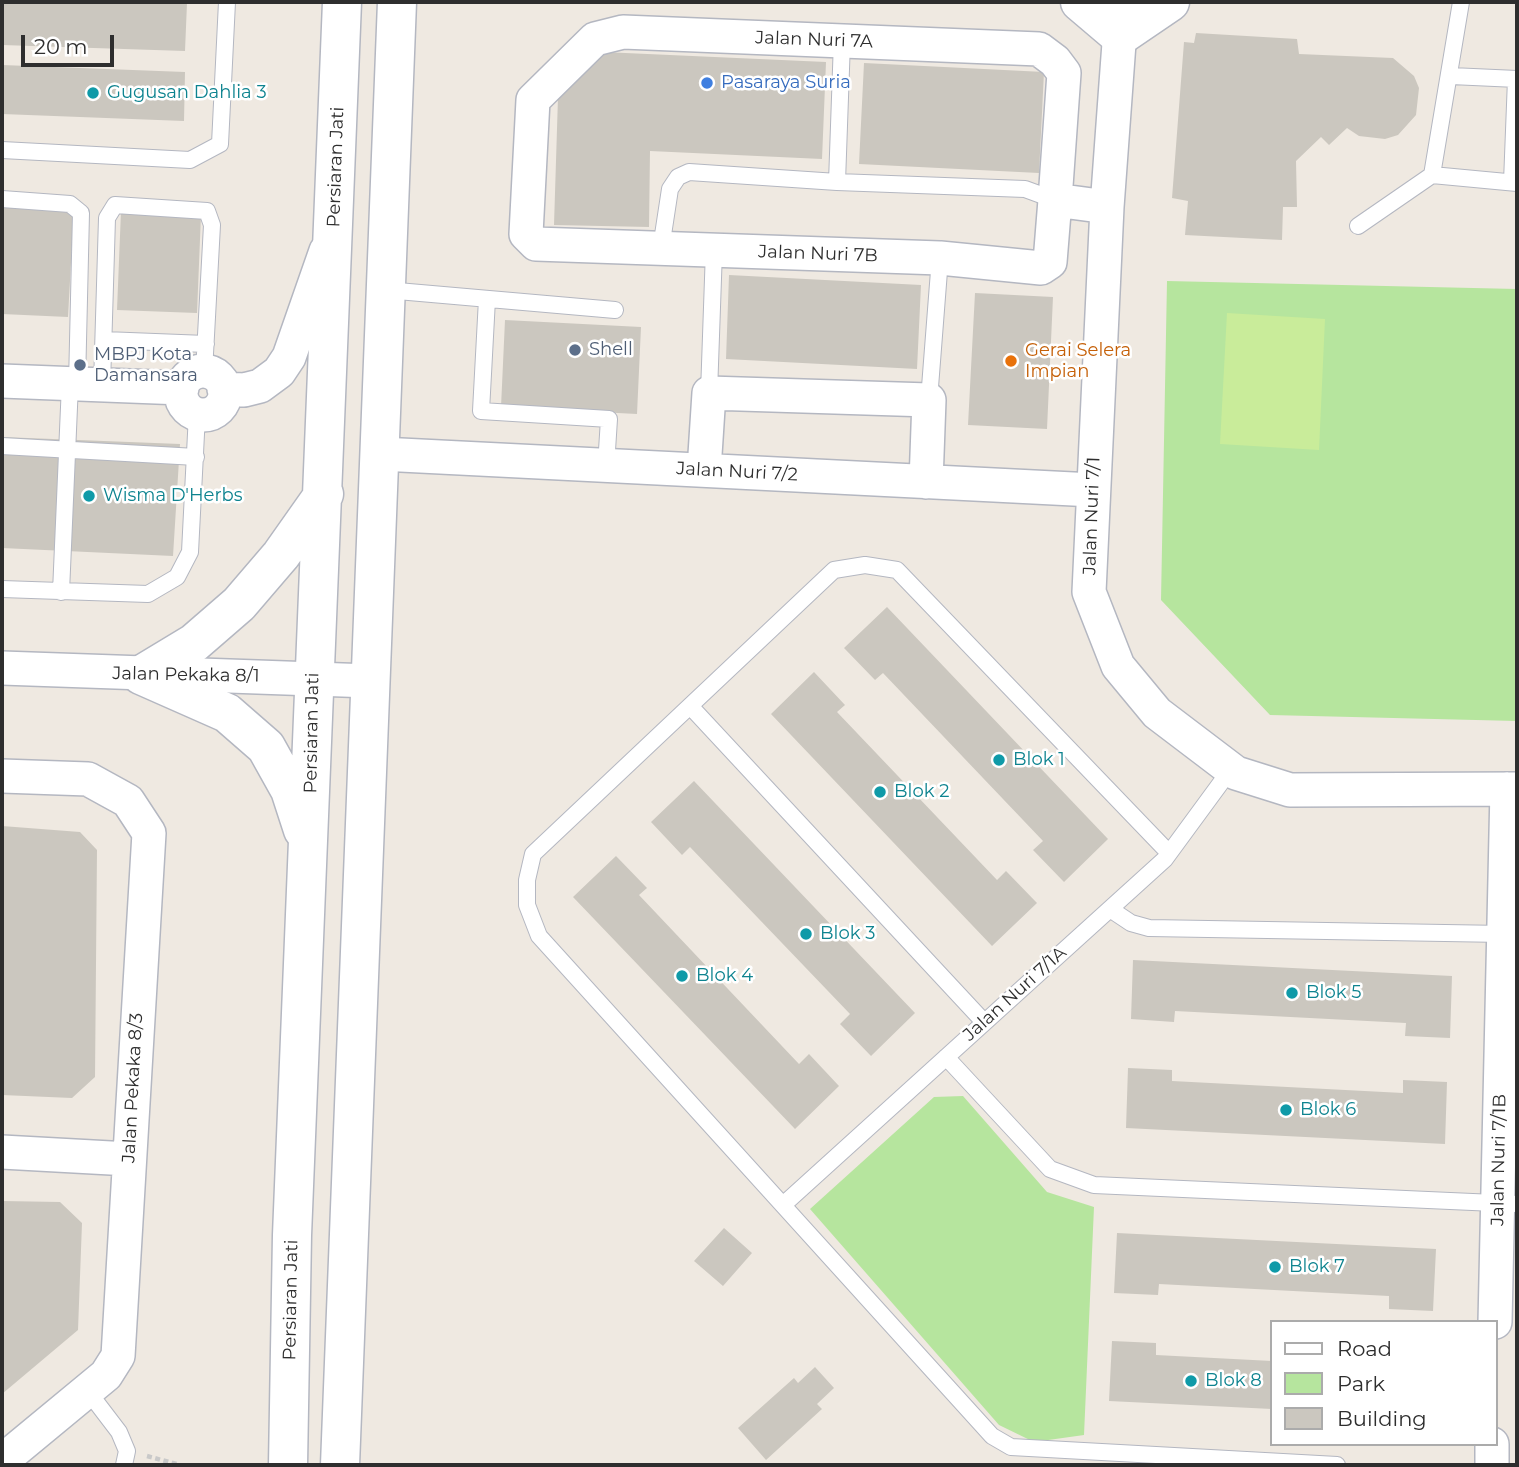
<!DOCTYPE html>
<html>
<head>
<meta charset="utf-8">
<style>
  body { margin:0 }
  #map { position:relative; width:1519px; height:1467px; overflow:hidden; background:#efe9e1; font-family:Montserrat,sans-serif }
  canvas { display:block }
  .frame { position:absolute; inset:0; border:4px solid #2e2e2e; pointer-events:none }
  .legend { position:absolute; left:1270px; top:1320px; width:228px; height:126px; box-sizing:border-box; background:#fff; border:2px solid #ababab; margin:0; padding:9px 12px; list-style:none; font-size:21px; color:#2e2e2e }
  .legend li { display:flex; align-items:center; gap:14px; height:35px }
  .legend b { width:35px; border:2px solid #ababab }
  .scale { position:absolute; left:21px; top:35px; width:93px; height:32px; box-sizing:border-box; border:4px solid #2e2e2e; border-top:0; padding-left:9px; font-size:21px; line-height:24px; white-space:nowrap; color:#2e2e2e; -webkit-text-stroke:5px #fff; paint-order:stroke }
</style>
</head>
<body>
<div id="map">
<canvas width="1519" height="1467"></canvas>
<div class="frame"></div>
<ul class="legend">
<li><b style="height:9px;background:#fff"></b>Road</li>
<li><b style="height:19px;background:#b6e59e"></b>Park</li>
<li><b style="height:19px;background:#cbc7bf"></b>Building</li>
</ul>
<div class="scale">20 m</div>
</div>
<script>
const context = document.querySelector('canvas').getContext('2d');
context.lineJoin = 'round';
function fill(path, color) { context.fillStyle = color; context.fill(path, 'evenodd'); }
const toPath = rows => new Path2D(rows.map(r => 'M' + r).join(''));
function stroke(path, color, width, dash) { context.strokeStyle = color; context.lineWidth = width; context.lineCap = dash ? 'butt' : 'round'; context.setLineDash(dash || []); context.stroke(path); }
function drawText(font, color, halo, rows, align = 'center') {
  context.font = font + ' Montserrat,sans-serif'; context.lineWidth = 5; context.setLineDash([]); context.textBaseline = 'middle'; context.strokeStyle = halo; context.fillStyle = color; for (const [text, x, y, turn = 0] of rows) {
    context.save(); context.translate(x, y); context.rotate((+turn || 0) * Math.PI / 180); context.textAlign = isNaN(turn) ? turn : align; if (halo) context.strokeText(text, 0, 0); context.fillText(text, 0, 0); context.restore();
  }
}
fill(toPath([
  [1167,281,1517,289,1517,721,1270,715,1161,600],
  [963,1096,1047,1192,1094,1207,1084,1435,1034,1442,999,1425,810,1209,934,1097]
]), '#b6e59e');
fill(toPath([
  [1227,313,1325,319,1319,450,1220,444]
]), '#c9ec9a');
fill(toPath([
  [2,2,187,3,185,51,2,45],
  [1196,33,1297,39,1299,54,1393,58,1414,76,1419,88,1416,115,1398,135,1385,139,1359,136,1347,128,1329,145,1321,137,1296,161,1297,207,1283,207,1282,240,1185,235,1188,201,1172,198,1184,42,1194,43],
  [603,52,826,62,822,159,650,151,649,227,554,225,558,97],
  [864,63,1044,72,1039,173,859,164],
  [2,65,185,72,184,121,2,114],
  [2,204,74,208,68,317,2,314],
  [121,211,201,215,197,313,117,310],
  [729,275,921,285,917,369,726,359],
  [975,293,1053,297,1047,429,968,425],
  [505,320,641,327,637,414,501,407],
  [2,437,180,444,173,556,2,548],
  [887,607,1108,839,1064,882,1033,850,1043,841,883,673,875,680,844,648],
  [814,672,845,705,837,712,997,880,1006,871,1037,903,992,946,771,714],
  [694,781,915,1013,871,1056,840,1024,850,1014,690,847,682,855,651,822],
  [2,826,80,832,97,850,95,1077,72,1098,2,1095],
  [616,856,647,888,639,895,799,1064,809,1054,839,1086,795,1129,573,897],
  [1133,960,1452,976,1450,1038,1405,1036,1406,1023,1175,1011,1174,1022,1131,1019],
  [1128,1068,1172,1070,1172,1081,1403,1093,1403,1080,1447,1082,1445,1144,1126,1128],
  [2,1201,60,1202,82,1223,78,1330,2,1394],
  [724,1228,752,1253,723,1286,694,1261],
  [1117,1233,1436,1249,1433,1311,1389,1309,1389,1296,1159,1284,1158,1295,1114,1293],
  [1112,1341,1156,1343,1156,1355,1272,1361,1272,1409,1109,1401],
  [815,1367,834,1388,817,1404,822,1409,766,1460,738,1428,794,1378,798,1383]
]), '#cbc7bf');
const lane = toPath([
  [1451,76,1517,79],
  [2,150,190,160,220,144,227,2],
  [1432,175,1517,183],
  [837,182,842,41],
  [1512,182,1516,79],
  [2,199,70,204,81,213,77,384,70,384,61,592],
  [1358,226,1432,175,1461,2],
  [661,248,670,189,678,177,689,172,837,182,1025,189,1055,200],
  [386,290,615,310],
  [487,299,481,411,609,419,606,466],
  [104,340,206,344],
  [102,385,107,218,115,205,207,211,212,225,204,372],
  [709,393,714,250],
  [929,400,940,258],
  [2,446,196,457],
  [2,589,148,594,177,577,190,552,197,414],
  [691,707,984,1022],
  [1169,853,897,570,865,565,834,570,533,854,527,880,527,905,539,936,992,1436,1011,1447,1337,1465],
  [1110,909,1131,923,1149,928,1504,934],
  [946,1057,1050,1169,1094,1185,1517,1204],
  [783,1205,1165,859,1231,769],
  [87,1390,119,1432,127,1451,124,1465]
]);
const street = toPath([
  [1122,2,1107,207,1089,592,1118,666,1157,713,1236,773,1290,790,1517,789],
  [1055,200,1050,262,1041,268,940,258,536,244,526,234,533,100,595,39,623,32,1039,49,1055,61,1064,73,1055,200,1107,207],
  '181 393a22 22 0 1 1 44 0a22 22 0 1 1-44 0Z',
  [2,381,182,388],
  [224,389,244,390,260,386,279,372,289,357,326,251],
  [381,454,1093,490],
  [704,470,709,393,929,400,926,482],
  [2,668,371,681],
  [2,776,88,779,128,801,149,833,118,1356,106,1375,2,1461],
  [2,1152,129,1159],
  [1495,1322,1507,789],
  [1492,1465,1492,1444]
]);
const secondary = toPath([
  [1080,2,1120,36,1170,2],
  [141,675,194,643,239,604,281,555,324,494],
  [141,675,227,713,266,747,290,790,303,830],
  [288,1465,292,1235,342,2],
  [340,1465,397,2]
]);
stroke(lane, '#b4b7c1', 18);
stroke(street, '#b4b7c1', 36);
stroke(secondary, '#b4b7c1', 41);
stroke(toPath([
  [147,1456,180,1465]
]), '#c9c9c9', 4.5, [5, 3.5]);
stroke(lane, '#fff', 16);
stroke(street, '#fff', 33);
stroke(secondary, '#fff', 38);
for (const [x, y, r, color] of [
  [707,83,7,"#3f7fe0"],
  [93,93,7,"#0f9aa8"],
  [575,350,7,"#5c6f8a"],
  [1011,361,7,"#e8710a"],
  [80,365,7,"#5c6f8a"],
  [89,496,7,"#0f9aa8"],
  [999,760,7,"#0f9aa8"],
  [880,792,7,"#0f9aa8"],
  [806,934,7,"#0f9aa8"],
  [682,976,7,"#0f9aa8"],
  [1292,993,7,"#0f9aa8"],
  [1286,1110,7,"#0f9aa8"],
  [1275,1267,7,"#0f9aa8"],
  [1191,1381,7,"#0f9aa8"]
]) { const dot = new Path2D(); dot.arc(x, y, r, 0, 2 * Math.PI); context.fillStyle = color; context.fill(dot); stroke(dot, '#fff', 2.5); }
drawText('18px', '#2e2e2e', '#fff', [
  ["Jalan Nuri 7A",814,40,2],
  ["Persiaran Jati",336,167,-88],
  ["Jalan Nuri 7B",818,254,2],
  ["Jalan Nuri 7/2",737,472,3],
  ["Jalan Nuri 7/1",1092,516,-88],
  ["Jalan Pekaka 8/1",186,675,1],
  ["Persiaran Jati",312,733,-89],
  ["Jalan Nuri 7/1A",1015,994,-42],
  ["Jalan Pekaka 8/3",133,1088,-87],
  ["Jalan Nuri 7/1B",1499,1160,-89],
  ["Persiaran Jati",291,1300,-89]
]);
drawText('18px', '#366cbe', '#fff', [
  ["Pasaraya Suria",721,83]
], 'left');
drawText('18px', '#0d838f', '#fff', [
  ["Gugusan Dahlia 3",107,93],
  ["Wisma D'Herbs",103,496],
  ["Blok 1",1013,760],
  ["Blok 2",894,792],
  ["Blok 3",820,934],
  ["Blok 4",696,976],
  ["Blok 5",1306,993],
  ["Blok 6",1300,1110],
  ["Blok 7",1289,1267],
  ["Blok 8",1205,1381]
], 'left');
drawText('18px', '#4e5e75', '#fff', [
  ["Shell",589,350],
  ["MBPJ Kota",94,355],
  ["Damansara",94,376]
], 'left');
drawText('18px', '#c56008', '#fff', [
  ["Gerai Selera",1025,351],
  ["Impian",1025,372]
], 'left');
</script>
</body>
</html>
